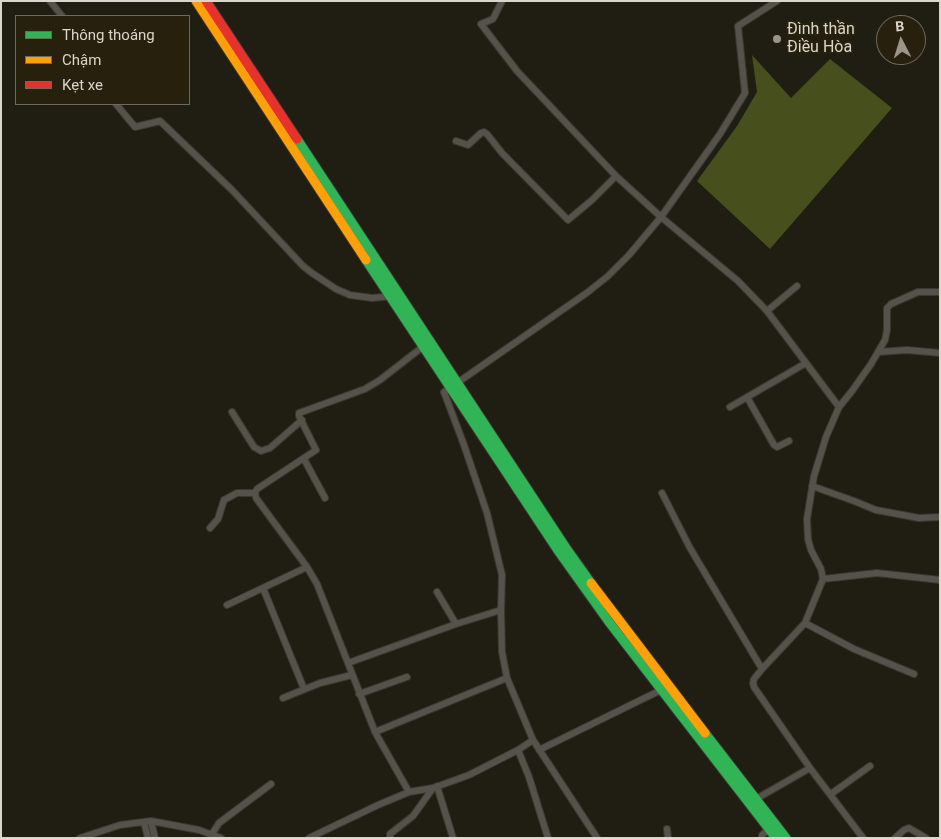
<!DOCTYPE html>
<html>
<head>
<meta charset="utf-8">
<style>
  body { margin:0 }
  #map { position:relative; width:941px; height:839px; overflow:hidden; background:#201d13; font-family:Roboto,sans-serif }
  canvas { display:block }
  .frame { position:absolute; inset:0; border:2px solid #dad6cb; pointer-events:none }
  .legend { position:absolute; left:15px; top:15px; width:175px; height:90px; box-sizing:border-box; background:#26200d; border:1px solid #6e6959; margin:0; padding:6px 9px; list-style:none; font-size:15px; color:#dad6cb }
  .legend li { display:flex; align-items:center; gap:10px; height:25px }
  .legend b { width:25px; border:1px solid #6e6959 }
  .north { position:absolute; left:876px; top:15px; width:50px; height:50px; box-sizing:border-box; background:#26200d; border:1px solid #6e6959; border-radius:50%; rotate:355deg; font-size:14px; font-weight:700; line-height:20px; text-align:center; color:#dad6cb }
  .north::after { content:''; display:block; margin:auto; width:18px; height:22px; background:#99958b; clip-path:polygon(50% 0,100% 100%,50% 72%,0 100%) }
</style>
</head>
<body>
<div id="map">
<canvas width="941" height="839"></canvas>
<div class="frame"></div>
<ul class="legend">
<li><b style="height:6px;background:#30b455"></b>Thông thoáng</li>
<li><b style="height:6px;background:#ff9f0a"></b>Chậm</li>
<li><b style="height:6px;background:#e5322d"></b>Kẹt xe</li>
</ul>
<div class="north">B</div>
</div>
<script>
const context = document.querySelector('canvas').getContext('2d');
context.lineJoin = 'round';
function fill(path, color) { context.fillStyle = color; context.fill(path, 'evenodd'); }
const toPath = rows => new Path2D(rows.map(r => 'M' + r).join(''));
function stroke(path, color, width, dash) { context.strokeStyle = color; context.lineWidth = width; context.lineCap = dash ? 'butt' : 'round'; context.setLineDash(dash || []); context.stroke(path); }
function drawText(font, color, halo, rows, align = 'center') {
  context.font = font + ' Roboto,sans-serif'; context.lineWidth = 5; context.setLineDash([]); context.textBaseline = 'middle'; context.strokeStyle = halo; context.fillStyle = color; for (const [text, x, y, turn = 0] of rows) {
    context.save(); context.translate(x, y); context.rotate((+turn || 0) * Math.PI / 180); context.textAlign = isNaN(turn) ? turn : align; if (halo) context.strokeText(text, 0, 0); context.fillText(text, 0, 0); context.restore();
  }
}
fill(toPath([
  [752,55,791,98,830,59,892,108,770,249,697,181,737,126,757,92]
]), '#474f1c');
const street = toPath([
  [50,1,62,16],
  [502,1,493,19,481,24,517,71,616,176,661,217,738,281,767,311,839,407,826,437,814,476,807,519,808,539,811,550,821,569,823,579,805,623,762,669,754,679,753,683,754,687,810,768,863,838],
  [116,104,135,127,160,121,232,190,303,266,312,273,336,289,350,295,372,298,393,296],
  [456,141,468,145,481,133,484,132,487,134,502,153,568,220,592,200,616,176],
  [767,311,797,286],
  [878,352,907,350,940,353],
  [747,397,774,445,777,447,789,441],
  [730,407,806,363],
  [839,407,852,391,871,364,885,340,887,330,887,308,891,304,918,292,940,292],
  [232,412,254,447,261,451,270,448,302,420],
  [304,459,325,498],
  [812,486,854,501,876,510,919,518,940,517],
  [662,493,690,548,762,669],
  [210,528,218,519,224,500,237,493,255,493],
  [823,579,877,573,940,580],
  [263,588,304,689],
  [437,592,456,624],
  [227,605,307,567],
  [805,623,854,649,914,674],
  [348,663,456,624,501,610],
  [359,694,407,677],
  [283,698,320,683,352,675],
  [375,732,507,678],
  [518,750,529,777,548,838],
  [539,750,661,690],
  [437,786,453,838],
  [409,792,375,732,317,584,307,567,256,498,255,493,257,489,316,450,299,416,299,413,365,389,380,380,425,345],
  [831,794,870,766],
  [756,799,810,768],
  [151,821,155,838],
  [144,822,148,838],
  [667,829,668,838],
  [212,834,219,823,271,784],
  [80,838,120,825,151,821,199,830,221,838],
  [309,838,378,805,409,792,433,788,469,775,518,750,533,740],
  [390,838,390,834,413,816,433,788],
  [597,838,533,740,507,678,502,652,501,610,502,575,487,513,464,445,444,392,588,292,608,276,629,255,661,217,720,134,745,93,738,26,777,1],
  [762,838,762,835,769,829],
  [895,838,904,830,909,828,926,838]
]);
const fast = toPath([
  [297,139,566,548,591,583],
  [366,260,559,552,609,622,776,838],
  [705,733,786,838]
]);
const slow = toPath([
  [196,1,366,260],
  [591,583,705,733]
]);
const jam = toPath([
  [206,1,297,139]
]);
stroke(street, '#3c3831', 8);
stroke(fast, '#3c3831', 11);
stroke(slow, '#3c3831', 11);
stroke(jam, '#3c3831', 11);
stroke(street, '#54524a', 6);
stroke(fast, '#30b455', 9);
stroke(slow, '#ff9f0a', 9);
stroke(jam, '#e5322d', 9);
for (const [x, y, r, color] of [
  [777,39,5,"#99958b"]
]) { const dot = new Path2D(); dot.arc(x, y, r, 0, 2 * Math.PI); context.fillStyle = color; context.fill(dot); stroke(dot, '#26200d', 2); }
drawText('16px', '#dad6cb', '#26200d', [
  ["Đình thần",787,30],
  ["Điều Hòa",787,48]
], 'left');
</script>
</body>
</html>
